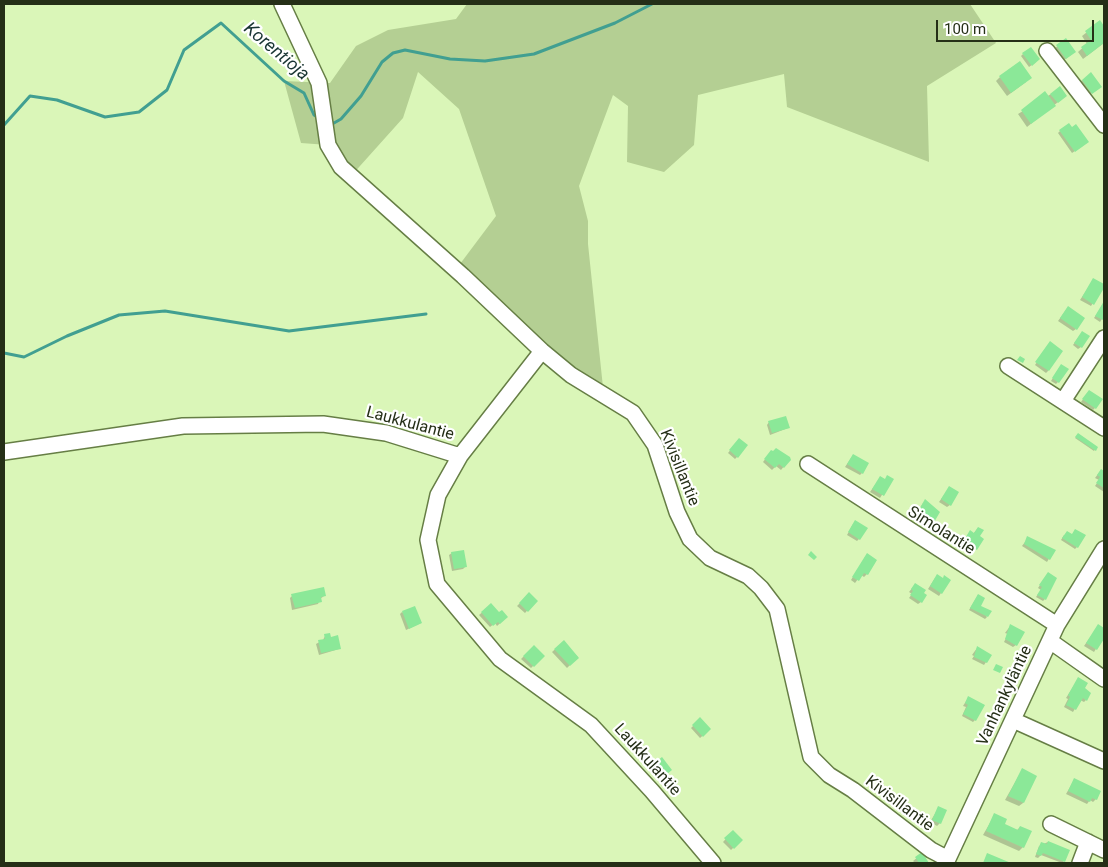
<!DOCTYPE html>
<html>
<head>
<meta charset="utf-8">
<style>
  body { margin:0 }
  #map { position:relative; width:1108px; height:867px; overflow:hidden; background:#daf6b8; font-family:Roboto,sans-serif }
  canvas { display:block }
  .frame { position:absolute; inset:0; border:5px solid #252f17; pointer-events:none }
  .scale { position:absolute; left:936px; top:20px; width:158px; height:22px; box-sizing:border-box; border:2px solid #252f17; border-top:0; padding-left:6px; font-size:15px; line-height:18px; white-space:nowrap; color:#252f17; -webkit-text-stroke:4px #fff; paint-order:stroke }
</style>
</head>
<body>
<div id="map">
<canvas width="1108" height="867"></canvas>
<div class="frame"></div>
<div class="scale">100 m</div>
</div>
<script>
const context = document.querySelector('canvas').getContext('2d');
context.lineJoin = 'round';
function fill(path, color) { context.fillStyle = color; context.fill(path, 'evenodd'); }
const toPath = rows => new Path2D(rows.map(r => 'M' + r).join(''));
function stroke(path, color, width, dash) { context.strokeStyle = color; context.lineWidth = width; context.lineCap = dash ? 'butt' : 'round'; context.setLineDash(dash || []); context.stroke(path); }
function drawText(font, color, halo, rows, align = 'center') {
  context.font = font + ' Roboto,sans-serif'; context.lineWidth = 4.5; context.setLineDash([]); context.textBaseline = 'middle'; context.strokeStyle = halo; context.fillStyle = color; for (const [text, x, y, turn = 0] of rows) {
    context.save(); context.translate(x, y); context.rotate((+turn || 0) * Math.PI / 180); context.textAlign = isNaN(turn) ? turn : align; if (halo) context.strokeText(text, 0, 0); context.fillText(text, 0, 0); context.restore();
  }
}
fill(toPath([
  [467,4,970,4,996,43,927,86,929,162,787,107,784,74,698,95,694,145,664,172,627,162,628,106,613,95,579,186,588,221,588,244,604,397,460,264,496,216,459,109,418,72,403,118,351,176,328,145,301,143,284,81,330,83,356,46,388,30,456,19]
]), '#b4cf93');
fill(toPath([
  [1100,22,1104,29,1104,43,1083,59,1078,52,1087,44,1082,36],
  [1065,40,1072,54,1063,61,1054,49],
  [1023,54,1036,62,1029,67,1021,56],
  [1000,77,1026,82,1007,96,996,81],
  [1082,80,1098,89,1089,95,1080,83],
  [1051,94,1063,98,1027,127,1018,114],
  [1060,131,1085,144,1072,153,1058,133],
  [1094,279,1104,286,1091,306,1080,300],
  [1104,303,1104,316,1100,322,1094,318],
  [1066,310,1076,329,1073,331,1058,321],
  [1080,335,1081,347,1078,349,1073,345],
  [1049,344,1048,371,1046,373,1035,365],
  [1059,368,1058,382,1056,384,1051,381],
  [1087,394,1095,408,1093,410,1081,402],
  [769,422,788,428,770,435,767,425],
  [1077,436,1096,448,1094,451,1075,438],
  [737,442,737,457,735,459,728,453],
  [769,454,789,460,781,470,776,466,772,470,763,462],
  [851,458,862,473,860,475,845,467],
  [1101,470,1104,472,1104,492,1095,486,1099,480,1095,478],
  [880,478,884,480,892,479,880,498,870,492],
  [949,488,950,505,947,507,939,502],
  [923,503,939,512,929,526,915,517],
  [853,524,859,539,857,541,847,535],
  [978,528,979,537,982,539,973,552,962,545,968,534,973,534],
  [1064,535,1071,535,1077,547,1075,549,1061,540],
  [1028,538,1054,550,1047,562,1022,546],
  [452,553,466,566,463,569,452,571,449,555],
  [865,557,867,574,864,577,861,575,855,583,851,580],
  [1046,576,1045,599,1043,601,1036,597,1041,590,1038,588],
  [935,578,941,593,939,596,928,589],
  [913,587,921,602,918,604,909,598,912,594,909,592],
  [529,594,536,601,525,613,517,606],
  [978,595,979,606,987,617,985,619,969,610],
  [292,596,324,596,320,599,318,604,292,610,290,598],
  [491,605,499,614,507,617,497,626,495,623,490,627,479,615],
  [402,612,421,623,406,630,400,614],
  [1011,625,1016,645,1013,647,1004,642,1008,634,1005,633],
  [1098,626,1104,630,1104,636,1094,652,1084,646],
  [325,636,339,649,319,655,316,644,323,640],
  [563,642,578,657,567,668,552,652],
  [534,646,543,656,531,668,521,659],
  [977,648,986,662,984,665,972,659,974,656,972,655],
  [1078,679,1084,689,1086,700,1084,702,1080,700,1073,712,1064,707,1068,699,1066,698],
  [968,698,975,720,973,722,962,716,966,707,963,706],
  [700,719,710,729,700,738,691,728],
  [652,767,668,772,658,780,649,769],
  [1022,770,1023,803,1019,806,1005,800],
  [1074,780,1096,799,1093,802,1090,800,1087,804,1066,794],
  [939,807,940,823,937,826,930,822],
  [995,814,1003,824,1017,830,1020,827,1023,847,1019,851,983,835],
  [733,831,741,840,731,850,723,842],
  [1048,842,1064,861,1062,863,1041,855,1038,858,1035,857,1039,846],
  [922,854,928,863,915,863,913,861]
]), '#0003');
stroke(toPath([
  [329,122,334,123,341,119,361,96,382,62,393,53,405,50,450,59,485,61,534,54,615,23,652,4],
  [4,125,30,96,57,100,105,117,139,112,167,90,184,50,221,23,284,81,304,93,314,115,319,118],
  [4,353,24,357,67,336,119,315,165,311,289,331,426,314]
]), '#419f91', 3);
fill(toPath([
  [1100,20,1104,26,1104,43,1087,56,1081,47,1091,40,1085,31],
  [1066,38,1076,52,1066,59,1056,45],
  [1031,47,1040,59,1032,66,1022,53],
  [1020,61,1032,78,1011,93,999,76],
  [1091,72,1102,87,1092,94,1082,80],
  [1060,86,1067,96,1058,103,1050,94],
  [1045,91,1056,106,1031,124,1021,110],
  [1069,123,1072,127,1076,124,1089,142,1075,152,1059,130],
  [1093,278,1104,284,1104,288,1094,305,1082,297],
  [1104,301,1104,319,1103,320,1095,316],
  [1068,306,1085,318,1077,330,1060,318],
  [1082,331,1090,336,1082,348,1074,343],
  [1050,341,1063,351,1049,371,1035,362],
  [1020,356,1025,359,1023,363,1017,360],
  [1061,364,1069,369,1059,383,1052,378],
  [1089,390,1103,399,1096,409,1082,399],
  [786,416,790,428,772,433,768,421],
  [1078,433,1098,447,1096,451,1075,437],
  [739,438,748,445,738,458,729,450],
  [776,448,790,457,791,460,784,468,779,464,775,468,764,459,771,450,773,451],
  [853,454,869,463,863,474,847,464],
  [1101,469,1104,471,1104,488,1096,483,1100,477,1097,475],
  [887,475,894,479,884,496,872,489,880,476,885,479],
  [949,486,959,492,951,506,941,499],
  [925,499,940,512,933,524,916,515],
  [855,520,868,528,860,540,848,532],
  [978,527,984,530,980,536,984,539,977,550,963,542,970,530,974,533],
  [1075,529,1086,535,1078,548,1062,538,1067,531,1072,534],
  [1027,536,1056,550,1050,560,1024,544],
  [464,550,467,567,454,569,451,552],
  [811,551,817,557,814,560,808,555],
  [867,553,877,560,868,575,864,573,859,581,852,577],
  [1048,572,1057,578,1046,600,1037,595,1042,587,1039,585],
  [937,574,943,578,944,575,951,580,942,594,930,586],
  [915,583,926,590,924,593,927,595,922,603,910,595,913,591,911,589],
  [324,587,326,596,321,597,322,602,295,608,291,594],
  [529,592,538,601,528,612,519,603],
  [978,594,985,598,981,606,992,611,988,617,970,608],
  [491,603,499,612,502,610,508,617,500,624,498,622,493,626,481,612],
  [415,606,422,623,409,629,402,611],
  [1010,624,1025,632,1017,646,1005,639],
  [1098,624,1104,628,1104,639,1097,650,1086,643],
  [330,633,331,637,338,635,341,649,321,653,318,640,325,639,324,634],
  [564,640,579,658,570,666,554,649],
  [534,645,545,656,534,667,523,656],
  [977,646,992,655,987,663,974,657],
  [996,664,1003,667,1000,673,993,670],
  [1078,677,1088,683,1085,688,1091,693,1087,701,1083,698,1076,710,1066,705,1070,697,1068,695],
  [968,696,985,705,976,721,963,714,968,705,965,703],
  [700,717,711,729,703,737,692,725],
  [662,757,672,770,661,779,651,766],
  [1022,768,1037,776,1024,803,1008,796],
  [1074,778,1101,791,1097,800,1092,798,1090,802,1068,791],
  [938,806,947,810,941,824,932,820],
  [994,813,1007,819,1005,824,1018,830,1020,826,1032,831,1024,848,986,831],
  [733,830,743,840,734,849,724,838],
  [1048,841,1070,850,1065,862,1043,853,1041,856,1036,854,1041,842,1047,844],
  [922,852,929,863,919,863,915,857],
  [987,853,1011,863,983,863]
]), '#8be898');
const minor = toPath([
  [282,4,319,83,328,145,341,167,463,276,542,351,571,375,633,413,655,445,677,512,690,539,710,558,748,576,761,588,777,609,811,757,829,775,853,790,931,850,948,859],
  [1047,51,1104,125],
  [1008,366,1104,428],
  [1063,401,1104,338],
  [4,452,183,426,323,424,386,433,460,456,438,495,428,540,437,584,500,659,591,725,652,791,713,863],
  [460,456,542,351],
  [808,464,1057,625],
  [1050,641,1104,679],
  [1013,720,1104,761],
  [1051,824,1104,850],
  [946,863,1057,625,1104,549],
  [1080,863,1088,842]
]);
stroke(minor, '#667e45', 18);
stroke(minor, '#fff', 15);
drawText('16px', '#252f17', '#fff', [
  ["Laukkulantie",410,424,15],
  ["Kivisillantie",679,468,68],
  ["Simolantie",941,531,32],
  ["Vanhankyläntie",1005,696,-65],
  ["Laukkulantie",647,760,48],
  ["Kivisillantie",899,804,37]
]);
drawText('italic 18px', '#193533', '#fff', [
  ["Korentioja",276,52,40]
]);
</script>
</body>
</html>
